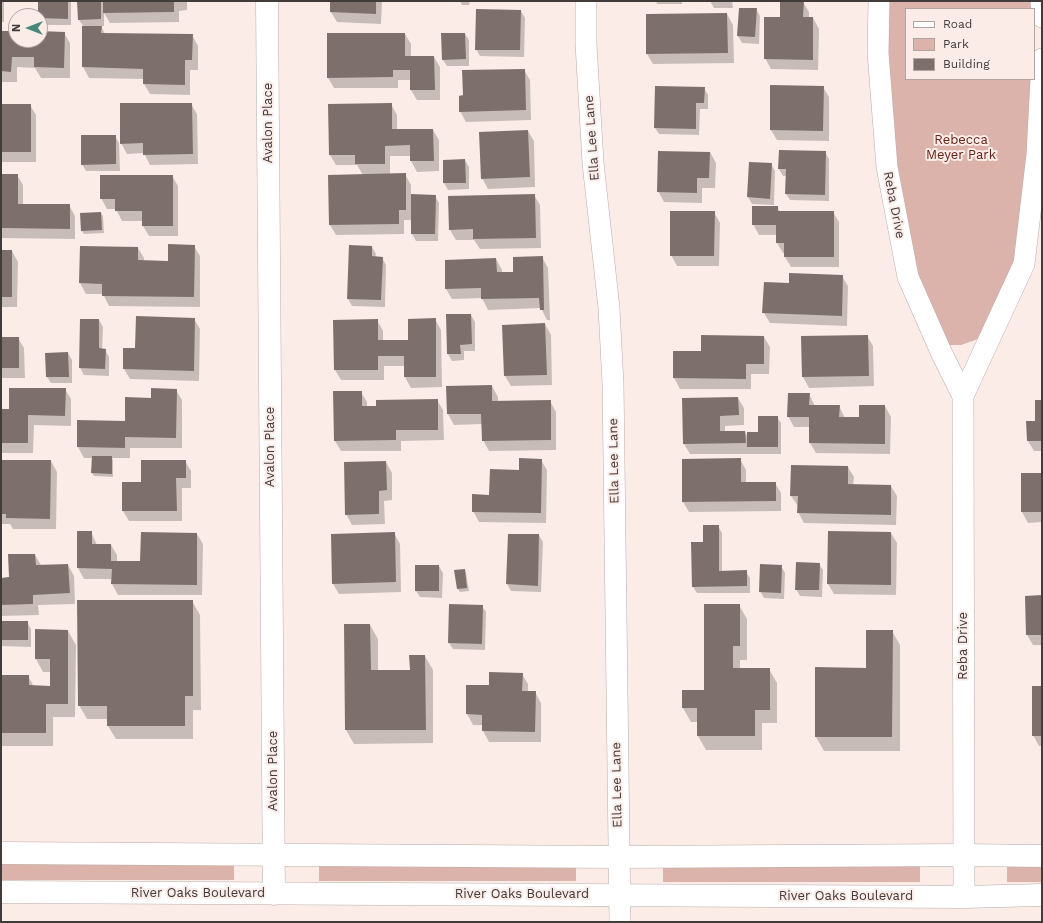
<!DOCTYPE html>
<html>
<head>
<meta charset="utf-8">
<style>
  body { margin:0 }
  #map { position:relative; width:1043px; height:923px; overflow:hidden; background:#fbece8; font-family:"Work Sans",sans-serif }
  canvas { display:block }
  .frame { position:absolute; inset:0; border:2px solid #413b39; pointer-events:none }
  .legend { position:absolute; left:905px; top:8px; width:130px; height:72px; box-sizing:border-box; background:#fbece8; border:1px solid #b1a5a2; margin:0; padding:5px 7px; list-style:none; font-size:12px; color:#413b39 }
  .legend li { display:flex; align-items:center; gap:8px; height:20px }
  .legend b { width:20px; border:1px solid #b1a5a2 }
  .north { position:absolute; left:8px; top:8px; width:40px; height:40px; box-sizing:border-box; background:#fbece8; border:1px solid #b1a5a2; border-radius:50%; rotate:270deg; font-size:11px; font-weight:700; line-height:16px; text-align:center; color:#413b39 }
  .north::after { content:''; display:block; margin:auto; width:14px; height:18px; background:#458879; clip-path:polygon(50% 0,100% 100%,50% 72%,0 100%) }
</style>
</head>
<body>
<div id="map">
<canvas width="1043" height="923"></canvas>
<div class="frame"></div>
<ul class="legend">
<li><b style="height:5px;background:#fff"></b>Road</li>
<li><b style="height:11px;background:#dcb3aa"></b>Park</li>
<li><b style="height:11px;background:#7d6f6c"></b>Building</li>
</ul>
<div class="north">N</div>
</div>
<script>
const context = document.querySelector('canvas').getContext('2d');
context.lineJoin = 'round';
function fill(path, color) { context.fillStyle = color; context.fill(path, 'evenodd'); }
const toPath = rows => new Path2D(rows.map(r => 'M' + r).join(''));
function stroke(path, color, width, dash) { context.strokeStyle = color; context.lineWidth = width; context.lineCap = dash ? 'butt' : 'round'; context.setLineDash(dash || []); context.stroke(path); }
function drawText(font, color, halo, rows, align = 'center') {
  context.font = font + ' "Work Sans",sans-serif'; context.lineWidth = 4; context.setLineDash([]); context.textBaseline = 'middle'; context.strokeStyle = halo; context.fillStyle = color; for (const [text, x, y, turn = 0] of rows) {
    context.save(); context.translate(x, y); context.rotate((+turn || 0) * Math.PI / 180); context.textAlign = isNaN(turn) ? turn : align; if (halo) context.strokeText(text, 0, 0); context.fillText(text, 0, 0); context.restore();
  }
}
fill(toPath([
  [889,1,1031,1,1032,9,906,9,906,79,1031,79,1027,154,1015,261,978,339,961,345,949,345,917,274,896,166,887,53],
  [1,861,234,861,234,880,1,880],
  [576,862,576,881,319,881,319,863],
  [920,863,920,882,663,882,663,864],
  [1007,863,1042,863,1042,882,1007,882]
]), '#dcb3aa');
fill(toPath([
  [1,1,16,1,4,1,4,22,1,22],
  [39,1,71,1,71,25,43,25,39,16],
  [78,1,187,1,187,10,179,11,179,22,110,23,104,13,104,26,101,26,105,34,192,35,198,46,198,70,190,70,190,95,150,94,144,84,144,79,89,78,83,67,83,26,79,20],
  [331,1,382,1,381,24,337,22,331,12],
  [460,1,470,1,469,5,462,5],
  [656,1,682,1,682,4,657,4],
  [710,1,732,1,733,8,714,8],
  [781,1,803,2,809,12,809,18,813,18,819,29,818,70,771,69,765,58,781,18],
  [756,9,760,16,759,44,742,43,738,36],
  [521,11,525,18,524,57,480,56,476,49],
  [727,14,733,25,734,63,653,64,647,54],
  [1,32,16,32,16,40,40,40,40,32,64,33,70,43,70,78,41,78,35,68,17,67,17,82,1,82],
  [405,34,411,44,411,57,434,57,440,67,440,100,417,100,411,90,411,80,398,80,398,88,334,88,328,78],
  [465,34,469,40,469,66,447,66,443,60],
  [524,70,530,80,531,120,466,122,460,111],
  [771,86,823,87,829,97,829,141,777,140,771,130],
  [704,88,708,95,708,109,700,109,699,135,659,134,655,128],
  [191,104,197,114,198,164,150,165,144,153,127,154,121,143],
  [391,104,397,115,397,130,433,130,439,140,439,171,417,172,411,161,411,156,390,156,390,175,405,174,411,185,411,195,435,196,439,203,438,241,416,241,412,234,412,220,404,220,404,234,336,235,330,225,363,175,357,165,336,165,330,155],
  [1,105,30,105,36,115,36,162,1,162],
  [528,131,534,141,535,187,488,189,482,178],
  [115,136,119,143,120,171,86,171,82,164],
  [710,152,716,163,715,188,702,188,702,203,664,202,658,191],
  [825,152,829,159,829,201,790,200,786,194,787,176,783,176,779,169],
  [465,160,469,167,469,189,448,190,444,183],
  [750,163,771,164,775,171,774,205,752,204,748,197],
  [1,175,17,175,23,185,23,205,69,205,75,216,75,239,1,238],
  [172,176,178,186,178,236,149,236,143,226,143,221,122,221,116,209,107,209,101,198],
  [534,195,540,205,541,248,480,249,474,240,456,240,450,230],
  [777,207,780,212,833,212,839,222,839,267,791,267,785,257,785,253,783,253,777,243,777,235,759,235,753,224],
  [714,212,720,223,719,266,677,266,671,255],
  [101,213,103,216,104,233,84,234,82,231],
  [194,246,200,256,200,307,109,306,103,294,86,294,80,283,81,247,138,248,144,258,144,261,169,262],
  [372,247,376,254,375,257,382,258,386,265,385,307,352,306,348,299],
  [1,251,12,251,18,262,17,307,1,307],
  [542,257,548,268,550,320,547,320,541,308,488,310,482,298,452,299,446,289,496,259,502,270,502,273,514,273],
  [842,276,848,286,847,326,770,323,764,313,790,284],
  [471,315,475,322,475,351,464,351,464,360,452,361,448,354],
  [194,319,200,329,199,381,130,379,124,369,136,349],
  [435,319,441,330,442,387,411,388,405,377,405,366,384,366,384,380,341,380,335,370,377,320,383,331,383,341,409,341],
  [99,320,103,327,102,350,105,350,109,357,109,376,84,375,80,368],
  [545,324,551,335,552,385,511,386,505,376,504,326],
  [867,336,873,346,874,386,809,388,803,377,802,337],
  [764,337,770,347,769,374,751,374,751,389,680,389,674,378,674,352,702,352],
  [1,338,18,338,24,348,25,378,1,378],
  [68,353,72,360,72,383,51,383,47,377],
  [492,386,498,397,498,402,550,401,556,412,556,450,489,451,483,440,482,424,454,425,448,414,447,387],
  [65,389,71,399,71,426,34,425,33,453,1,453,1,410,9,410],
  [176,390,182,400,182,448,130,448,130,458,112,458,113,460,113,477,94,476,92,473,93,458,84,458,78,447,78,421,126,422,152,399],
  [334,392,361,392,367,402,367,407,437,400,443,410,444,440,401,441,401,451,341,451,335,441],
  [809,394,815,406,839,406,845,418,859,418,885,406,891,417,890,454,816,453,810,443,810,427,794,427,788,416],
  [738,398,744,408,744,425,725,426,725,432,745,432,748,437,759,433,777,417,781,423,781,454,690,454,684,444,683,399],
  [1042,401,1042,451,1034,451,1028,441,1027,422,1036,422],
  [740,459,746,470,746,483,775,483,781,493,781,511,689,512,683,502],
  [541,460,547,470,546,523,479,522,473,511,520,471],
  [1,461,51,461,57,472,56,529,13,529,10,524,1,524],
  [185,461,191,471,191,488,182,488,182,521,129,521,123,511,142,483],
  [386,462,392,473,392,500,384,501,385,524,352,525,346,514],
  [848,467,854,477,853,485,891,486,897,496,896,525,804,523,798,512,798,506,791,496],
  [1022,474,1042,474,1042,522,1028,523,1022,512],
  [718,526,722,533,722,572,746,572,750,578,750,593,697,593,693,587,704,543],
  [78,532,91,532,97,545,111,545,117,555,117,562,141,562,197,534,203,544,202,595,118,595,112,584,113,579,84,579,78,568],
  [394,533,400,544,401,592,339,594,333,584],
  [891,533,897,543,896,595,834,594,828,584],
  [509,535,539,535,543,542,541,592,511,591,507,584],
  [35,555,41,565,68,565,74,576,75,604,38,605,39,615,1,616,1,579,10,578],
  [819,564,823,570,822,597,800,596,796,589],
  [439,566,443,573,442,598,420,597,416,591],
  [781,566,785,573,784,599,764,598,760,591],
  [465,570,466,573,469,591,460,592,458,589,455,571],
  [1042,596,1042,645,1033,645,1027,635],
  [192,601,200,615,201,710,193,710,193,739,116,739,108,726,108,719,87,719,79,705],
  [739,605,747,619,747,660,740,660,740,669,769,669,777,683,777,723,762,723,762,750,706,750,698,736,698,722,691,722,683,708,705,691],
  [482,606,486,612,485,650,453,649,449,643],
  [1,622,27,622,31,629,31,647,1,646],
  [370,625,378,639,378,671,411,671,425,656,433,670,433,743,354,744,346,730],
  [68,631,76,645,75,717,53,717,53,746,1,746,1,676,28,676,34,687,51,687,51,672,43,672,36,659],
  [892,631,900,645,900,751,824,751,816,737,867,669],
  [522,674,528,684,528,692,535,692,541,703,541,742,489,742,483,731,483,725,473,725,467,714,467,686,490,686],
  [1042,687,1042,746,1039,746,1033,735]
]), '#0003');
fill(toPath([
  [38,1,68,1,68,19,40,18,40,16,38,16],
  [77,1,101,1,101,19,78,20],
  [103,1,174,1,174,12,103,13],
  [330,1,376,1,376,14,330,12],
  [780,1,804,1,803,17,813,17,813,60,764,59,764,17,780,17],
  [739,8,757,8,755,37,737,36],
  [476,9,521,10,520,50,475,50],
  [727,13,728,53,646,54,646,14],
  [82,26,102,26,101,33,193,34,192,60,185,60,185,85,143,84,143,69,82,67],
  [1,31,16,31,16,40,40,40,40,31,65,32,64,68,34,67,34,57,12,57,11,72,1,71],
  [327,33,405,33,405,56,434,56,435,90,410,90,410,70,393,70,393,77,327,78],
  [441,33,465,33,466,59,442,60],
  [525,69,526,110,459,112,459,96,463,95,462,70],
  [770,85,824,86,823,131,770,130],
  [655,86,705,87,704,103,696,103,696,129,654,128],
  [120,103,192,103,193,154,143,155,143,143,120,144],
  [392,103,392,129,433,129,434,161,410,161,410,145,385,146,385,164,355,164,355,155,329,155,328,104],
  [1,104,31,104,31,152,1,152],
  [528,130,530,177,481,179,479,132],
  [81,135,116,135,116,164,81,165],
  [779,150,826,151,825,195,785,194,786,169,778,169],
  [658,151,710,152,709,178,697,178,697,193,657,192],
  [465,159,466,183,443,183,443,160],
  [749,162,772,163,770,199,747,197],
  [406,173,406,210,399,210,399,224,329,225,328,175],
  [1,174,18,174,18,204,70,204,70,229,1,228],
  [100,175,173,175,173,226,142,226,142,211,115,211,115,199,100,199],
  [411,194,436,195,435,234,411,234],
  [535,194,536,238,473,239,473,229,449,230,448,196],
  [752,206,778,206,778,211,834,211,834,257,784,257,784,243,776,243,776,225,752,225],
  [670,211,715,211,714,256,670,256],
  [101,212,102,230,81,231,80,213],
  [168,244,195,245,194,297,102,296,102,284,79,283,80,246,138,247,138,260,168,261],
  [349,245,372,246,372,256,383,257,381,300,347,299],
  [1,250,12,250,12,297,1,297],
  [543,256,544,310,540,310,539,298,481,299,481,288,445,289,445,260,496,258,497,272,513,272,513,257],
  [789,273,843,275,842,316,762,313,764,282,789,283],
  [446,314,471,314,472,344,460,345,461,354,447,354],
  [136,316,195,318,194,371,123,369,123,348,135,348],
  [436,318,436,377,404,377,404,356,378,356,378,370,334,370,333,320,378,319,378,340,408,340,408,319],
  [80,319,99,319,99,348,106,349,105,369,79,368],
  [545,323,547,375,504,376,502,325],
  [701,335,764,336,764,364,746,364,746,379,673,378,673,351,701,351],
  [868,335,869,376,802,377,801,336],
  [1,337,19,337,19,368,1,368],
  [68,352,69,377,46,377,45,353],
  [492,385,492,401,551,400,551,440,482,441,481,414,447,414,446,386],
  [9,388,66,388,65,416,28,415,28,443,1,443,1,409,9,409],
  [151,388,177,389,176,438,125,437,125,448,77,447,77,420,125,421,125,397,151,398],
  [333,391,362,391,362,406,376,406,376,400,438,399,438,430,396,430,396,440,334,441],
  [788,393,810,393,809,405,840,405,839,417,859,417,859,405,885,405,885,444,809,443,809,417,787,417],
  [738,397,739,415,720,416,720,431,745,431,746,443,683,444,682,398],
  [1035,400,1042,400,1042,441,1027,441,1026,421,1035,421],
  [758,416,778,416,778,447,747,447,747,432,758,432],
  [92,456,112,456,112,474,91,473],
  [519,458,542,459,541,513,472,512,472,494,489,495,490,469,519,470],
  [741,458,741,482,776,482,776,501,682,502,682,459],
  [1,460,51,460,50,519,6,518,6,514,1,514],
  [141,460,186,460,186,478,176,478,177,511,122,511,122,482,141,482],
  [386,461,387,490,379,491,379,514,345,515,344,462],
  [791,465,848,466,848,484,891,485,891,515,797,513,798,496,790,496],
  [1021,473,1042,473,1042,512,1021,512],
  [703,525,719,525,719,571,747,570,747,586,692,587,691,542,703,542],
  [77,531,92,531,92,544,111,544,111,561,140,561,141,532,197,533,197,585,111,584,112,569,77,568],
  [828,531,891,532,891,585,827,584],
  [395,532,396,582,332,584,331,534],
  [508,534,539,534,538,586,506,584],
  [8,554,35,554,36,565,68,564,70,593,33,595,33,604,1,605,1,578,9,577],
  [796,562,820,563,819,590,795,590],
  [760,564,782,565,781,593,759,592],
  [415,565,439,565,439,591,415,591],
  [465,569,467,588,457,589,454,570],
  [1042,595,1042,635,1026,635,1025,596],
  [77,600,193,600,193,696,185,696,185,726,107,726,107,706,78,706],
  [449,604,483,605,482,644,448,643],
  [704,604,740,604,740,646,733,646,733,668,770,668,770,710,755,710,755,736,697,736,697,708,682,708,682,690,704,690],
  [1,621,28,621,28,640,1,640],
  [344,624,370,624,371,670,410,670,409,655,425,655,426,730,345,730],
  [35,629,68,630,68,704,46,704,46,733,1,733,1,675,29,675,29,685,50,686,50,659,35,659],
  [866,630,893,630,892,737,815,737,815,667,866,668],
  [489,672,523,673,522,691,536,691,535,732,482,731,482,715,466,714,466,685,489,685],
  [1032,686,1042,686,1042,736,1032,736]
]), '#7d6f6c');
const minor = toPath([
  [586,1,586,44,593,163,609,308,613,384,620,922],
  [879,1,878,53,887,167,908,277,942,354,963,396],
  [1041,1,1042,17],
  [964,897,963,396,1024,264,1037,155,1042,59]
]);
const tertiary = toPath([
  [267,1,274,894],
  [1,853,619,857,963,855,1042,856],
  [1,892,964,897,1042,895]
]);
stroke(minor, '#baaca9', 22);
stroke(tertiary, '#baaca9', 23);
stroke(minor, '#fff', 21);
stroke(tertiary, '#fff', 22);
drawText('13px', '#413b39', '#fbece8', [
  ["Avalon Place",268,123,-90],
  ["Ella Lee Lane",592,138,-94],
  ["Reba Drive",894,205,79],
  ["Avalon Place",270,447,-90],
  ["Ella Lee Lane",614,461,-91],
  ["Reba Drive",963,646,-90],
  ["Avalon Place",273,771,-90],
  ["Ella Lee Lane",617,785,-91],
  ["River Oaks Boulevard",198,893],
  ["River Oaks Boulevard",522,894],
  ["River Oaks Boulevard",846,896]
]);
drawText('13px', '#652518', '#fbece8', [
  ["Rebecca",961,140],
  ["Meyer Park",961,155]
]);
</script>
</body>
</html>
